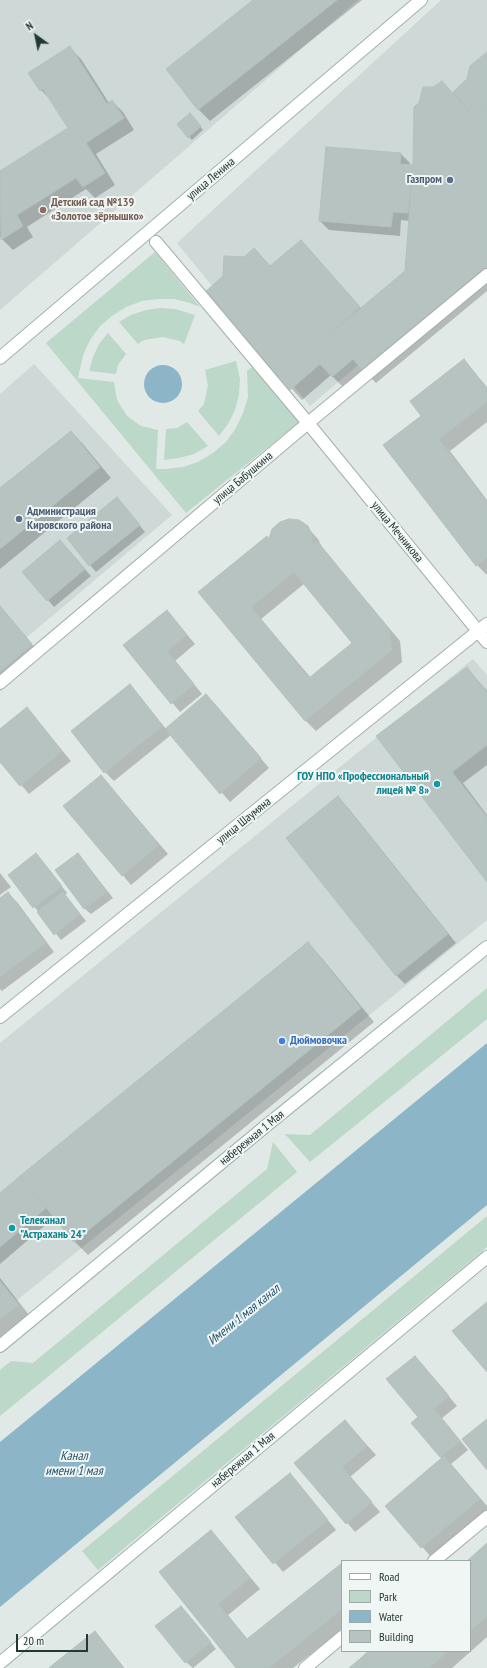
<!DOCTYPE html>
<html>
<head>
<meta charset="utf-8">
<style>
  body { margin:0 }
  #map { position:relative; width:487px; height:1668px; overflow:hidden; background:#e0e9e6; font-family:"PT Sans Narrow",sans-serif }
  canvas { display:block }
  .legend { position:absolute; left:341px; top:1560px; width:130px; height:92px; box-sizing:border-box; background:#f0f6f4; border:1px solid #9eaaa8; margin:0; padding:5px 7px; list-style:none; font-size:12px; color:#233735 }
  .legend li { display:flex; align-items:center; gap:8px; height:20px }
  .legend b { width:20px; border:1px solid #9eaaa8 }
  .north { position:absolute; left:16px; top:16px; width:40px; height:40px; -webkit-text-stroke:3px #f0f6f4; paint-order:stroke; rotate:327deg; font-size:11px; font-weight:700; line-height:16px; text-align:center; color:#233735 }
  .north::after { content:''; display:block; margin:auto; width:14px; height:18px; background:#233735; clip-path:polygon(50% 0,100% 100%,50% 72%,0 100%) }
  .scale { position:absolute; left:16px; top:1634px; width:72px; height:18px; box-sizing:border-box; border:2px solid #233735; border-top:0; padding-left:5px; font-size:12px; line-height:14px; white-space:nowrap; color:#233735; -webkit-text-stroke:3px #f0f6f4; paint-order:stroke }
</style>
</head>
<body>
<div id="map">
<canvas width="487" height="1668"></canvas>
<ul class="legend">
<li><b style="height:5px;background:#fff"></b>Road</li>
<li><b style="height:11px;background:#bbd8c8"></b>Park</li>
<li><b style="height:11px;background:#8db5c8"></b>Water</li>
<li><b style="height:11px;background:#b6c3c0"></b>Building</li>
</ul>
<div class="north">N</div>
<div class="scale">20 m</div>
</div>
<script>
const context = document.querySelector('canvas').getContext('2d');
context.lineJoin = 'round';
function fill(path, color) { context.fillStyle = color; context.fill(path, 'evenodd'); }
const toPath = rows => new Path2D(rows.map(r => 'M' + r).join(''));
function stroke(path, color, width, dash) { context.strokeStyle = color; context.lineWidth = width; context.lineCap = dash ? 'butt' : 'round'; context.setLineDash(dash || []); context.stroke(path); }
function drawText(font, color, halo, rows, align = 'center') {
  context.font = font + ' "PT Sans Narrow",sans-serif'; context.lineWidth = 4; context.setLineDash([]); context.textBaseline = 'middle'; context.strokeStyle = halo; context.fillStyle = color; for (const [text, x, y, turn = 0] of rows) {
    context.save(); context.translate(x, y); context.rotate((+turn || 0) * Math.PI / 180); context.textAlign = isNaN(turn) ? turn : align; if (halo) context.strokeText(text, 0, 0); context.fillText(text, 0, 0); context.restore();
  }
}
fill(toPath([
  [0,0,358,0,0,310],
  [441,0,487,0,487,256,310,406,177,243],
  [34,364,172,515,0,660,0,394],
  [473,659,487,675,487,920,0,1314,0,1043]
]), '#ced8d6');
fill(toPath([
  [155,252,200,307,190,303,174,299,158,299,142,301,126,307,112,316,100,326,90,340,83,355,78,378,114,382,117,400,127,416,141,426,158,430,156,469,165,469,183,467,198,462,213,453,226,442,236,428,243,413,248,397,247,371,252,367,299,422,186,513,46,343],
  [160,308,175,309,195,315,184,344,180,341,163,337,144,340,138,344,119,322,131,315,146,310],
  [108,333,126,354,118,365,116,374,89,371,93,357,99,344],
  [236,361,240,379,239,395,235,410,228,424,219,436,198,411,204,404,208,385,205,370],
  [187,422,208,446,194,454,179,458,164,460,166,429,177,428],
  [487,988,487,1019,310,1162,285,1134,310,1135],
  [273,1142,297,1172,0,1416,0,1370,11,1361,33,1363,267,1169],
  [487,1216,487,1247,98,1570,82,1551]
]), '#bbd8c8');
fill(toPath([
  '144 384a19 19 0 1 1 38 0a19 19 0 1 1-38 0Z',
  [487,1043,487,1205,0,1607,0,1442]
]), '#8db5c8');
fill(toPath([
  [254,0,362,0,210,121,199,110,167,69],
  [70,48,81,59,109,103,112,101,123,112,134,130,96,154,115,185,95,198,86,189,27,227,33,237,13,250,0,237,0,173,69,128,52,101,41,90],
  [487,53,487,291,376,383,363,370,343,387,331,375,302,400,206,292,254,249,271,267,301,241,361,308,406,272,410,221,401,220,400,236,329,230,320,221,401,154,410,163,409,166,414,166,453,93,468,80],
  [193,117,203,130,192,140,189,137],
  [464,360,487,387,487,422,450,451,487,500,487,575,477,565,422,416],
  [71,432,82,443,111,478,0,569,0,490],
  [117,498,145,532,96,572,90,565],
  [307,527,318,539,323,549,400,641,402,662,316,731,305,720,199,592,270,540],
  [304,584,354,643,311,678,261,619],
  [66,548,91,576,54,607,24,572],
  [0,606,42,656,0,691],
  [167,611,195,644,175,661,202,694,180,712,125,645],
  [467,668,487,691,487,765,463,783,487,815,487,880,377,736],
  [130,685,166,729,215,704,269,768,230,802,171,735,114,781,105,772],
  [35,718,71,761,29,794,0,760,0,730],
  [101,776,168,854,131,885,65,806],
  [338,798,349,809,456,943,405,984,396,975],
  [36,854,67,893,65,895,86,921,61,940,9,875],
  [78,854,113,898,91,914,84,908],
  [0,873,11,887,0,895],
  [8,893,17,902,54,952,2,991,0,989,0,899],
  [307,943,321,957,374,1022,88,1255,75,1242,55,1217,0,1264,0,1194],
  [0,1278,33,1320,0,1346],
  [415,1357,457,1406,442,1418,468,1450,451,1464,487,1506,487,1510,431,1557,387,1506,442,1459,413,1423,419,1417],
  [345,1421,376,1455,350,1477,380,1512,355,1532,296,1463],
  [290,1474,336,1530,283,1572,236,1517],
  [211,1532,222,1543,260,1589,228,1615,248,1640,342,1564,342,1629,293,1668,238,1668,161,1572],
  [487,1544,487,1637,452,1668,351,1668,370,1651,470,1651,470,1561,469,1561],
  [187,1613,216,1649,193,1668,186,1662,157,1626]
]), '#0003');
const building = toPath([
  [253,0,337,0,198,110,166,69,253,0],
  [70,46,107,104,112,100,124,118,86,143,105,173,83,187,76,178,17,215,23,226,1,240,0,171,68,128,43,89,40,91,28,73,70,46],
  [487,52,487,110,483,106,472,115,453,92,467,79,470,66,487,52],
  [442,81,472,115,483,106,487,110,487,271,364,372,331,333,405,271,413,165,414,107,419,103,423,87,433,87,442,81],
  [190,113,201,126,188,138,177,124,190,113],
  [326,147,401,153,400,164,413,165,408,213,393,212,391,227,319,221,326,147],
  [301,240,360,307,331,333,353,359,332,377,320,364,290,390,205,292,223,276,224,256,244,257,254,248,270,266,301,240],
  [464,359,487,389,487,402,439,439,487,502,487,557,476,566,383,445,421,416,410,401,464,359],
  [71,431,100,467,0,549,0,488,71,431],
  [117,497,140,525,89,566,67,538,117,497],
  [289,519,299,520,308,526,312,535,312,545,317,541,389,629,392,650,305,721,198,592,267,536,269,539,272,529,280,522,289,519],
  [294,572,352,643,309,678,251,607,294,572],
  [60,540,85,569,47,601,22,572,60,540],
  [0,606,32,644,0,671,0,606],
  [167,610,187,635,167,651,194,684,171,704,123,645,167,610],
  [467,667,487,693,487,745,452,772,487,817,487,882,376,736,467,667],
  [130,684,163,726,104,773,71,731,130,684],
  [206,694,261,758,220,794,165,729,206,694],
  [27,707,62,751,20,786,0,762,0,729,27,707],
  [101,775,159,845,122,876,63,806,101,775],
  [338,796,420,899,368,941,286,838,338,796],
  [36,853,62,886,33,908,8,875,36,853],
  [78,853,107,892,84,909,55,870,78,853],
  [8,892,46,943,0,977,0,898,8,892],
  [63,892,80,914,54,935,37,912,63,892],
  [420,899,448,934,396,976,368,941,420,899],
  [308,942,361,1008,74,1242,20,1176,308,942],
  [20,1176,46,1208,0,1247,0,1193,20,1176],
  [0,1281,19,1305,0,1319,0,1281],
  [487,1302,487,1372,452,1331,487,1302],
  [415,1356,449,1396,434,1409,460,1441,440,1457,411,1423,418,1417,386,1379,415,1356],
  [487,1419,487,1470,462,1439,487,1419],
  [345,1420,367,1446,342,1467,372,1502,346,1524,294,1463,345,1420],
  [444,1456,480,1499,421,1548,385,1506,444,1456],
  [290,1473,328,1520,273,1564,235,1517,290,1473],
  [211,1530,250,1578,218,1604,247,1639,342,1563,342,1609,269,1668,236,1668,159,1572,211,1530],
  [487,1543,487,1616,470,1631,470,1561,467,1561,487,1543],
  [181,1606,211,1642,185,1663,155,1626,181,1606],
  [95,1631,124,1668,49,1668,50,1667,95,1631],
  [368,1651,448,1651,429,1668,370,1668,361,1658,368,1651],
  [361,1658,370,1668,349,1668,361,1658]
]);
fill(building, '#b6c3c0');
stroke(building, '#b3c2be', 1);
const pedestrian = toPath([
  [156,242,308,423]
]);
const minor = toPath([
  [308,423,487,642],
  [0,683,308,423,487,275],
  [0,1017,487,624],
  [434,1561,487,1517],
  [305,1668,342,1637]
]);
const secondary = toPath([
  [0,358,421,0],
  [0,1346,267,1125,487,947],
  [0,1663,487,1257]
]);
stroke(pedestrian, '#a4b0ad', 14);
stroke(minor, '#a4b0ad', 14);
stroke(secondary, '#a0b3b0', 14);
stroke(pedestrian, '#fff', 12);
stroke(minor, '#fff', 12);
stroke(secondary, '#fff', 12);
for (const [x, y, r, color] of [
  [450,180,4,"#5c6f8a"],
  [43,210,4,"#8d6e63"],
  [19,519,4,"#5c6f8a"],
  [437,784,4,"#0f9aa8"],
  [282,1041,4,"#3f7fe0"],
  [12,1228,4,"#0f9aa8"]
]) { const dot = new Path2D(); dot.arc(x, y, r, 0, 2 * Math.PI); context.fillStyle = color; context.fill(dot); stroke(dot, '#f0f6f4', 1.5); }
drawText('12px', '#233735', '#f0f6f4', [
  ["улица Ленина",211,179,-40],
  ["улица Бабушкина",243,478,-40],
  ["улица Мечникова",397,532,51],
  ["улица Шаумяна",244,821,-39],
  ["набережная 1 Мая",252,1138,-39],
  ["набережная 1 Мая",243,1460,-40]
]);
drawText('bold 12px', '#4e5e75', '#f0f6f4', [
  ["Газпром",442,180],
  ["Администрация",27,512,"left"],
  ["Кировского района",27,526,"left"]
], 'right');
drawText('bold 12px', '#785e54', '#f0f6f4', [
  ["Детский сад №139",51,203],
  ["«Золотое зёрнышко»",51,217]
], 'left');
drawText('bold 12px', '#0d838f', '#f0f6f4', [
  ["ГОУ НПО «Профессиональный",429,777],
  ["лицей № 8»",429,791],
  ["Телеканал",20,1221,"left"],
  ["\"Астрахань 24\"",20,1235,"left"]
], 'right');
drawText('bold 12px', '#366cbe', '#f0f6f4', [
  ["Дюймовочка",290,1041]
], 'left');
drawText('italic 13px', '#24536c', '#f0f6f4', [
  ["Имени 1 мая канал",244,1315,-39],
  ["Канал",74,1456],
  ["имени 1 мая",74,1471]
]);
</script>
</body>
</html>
